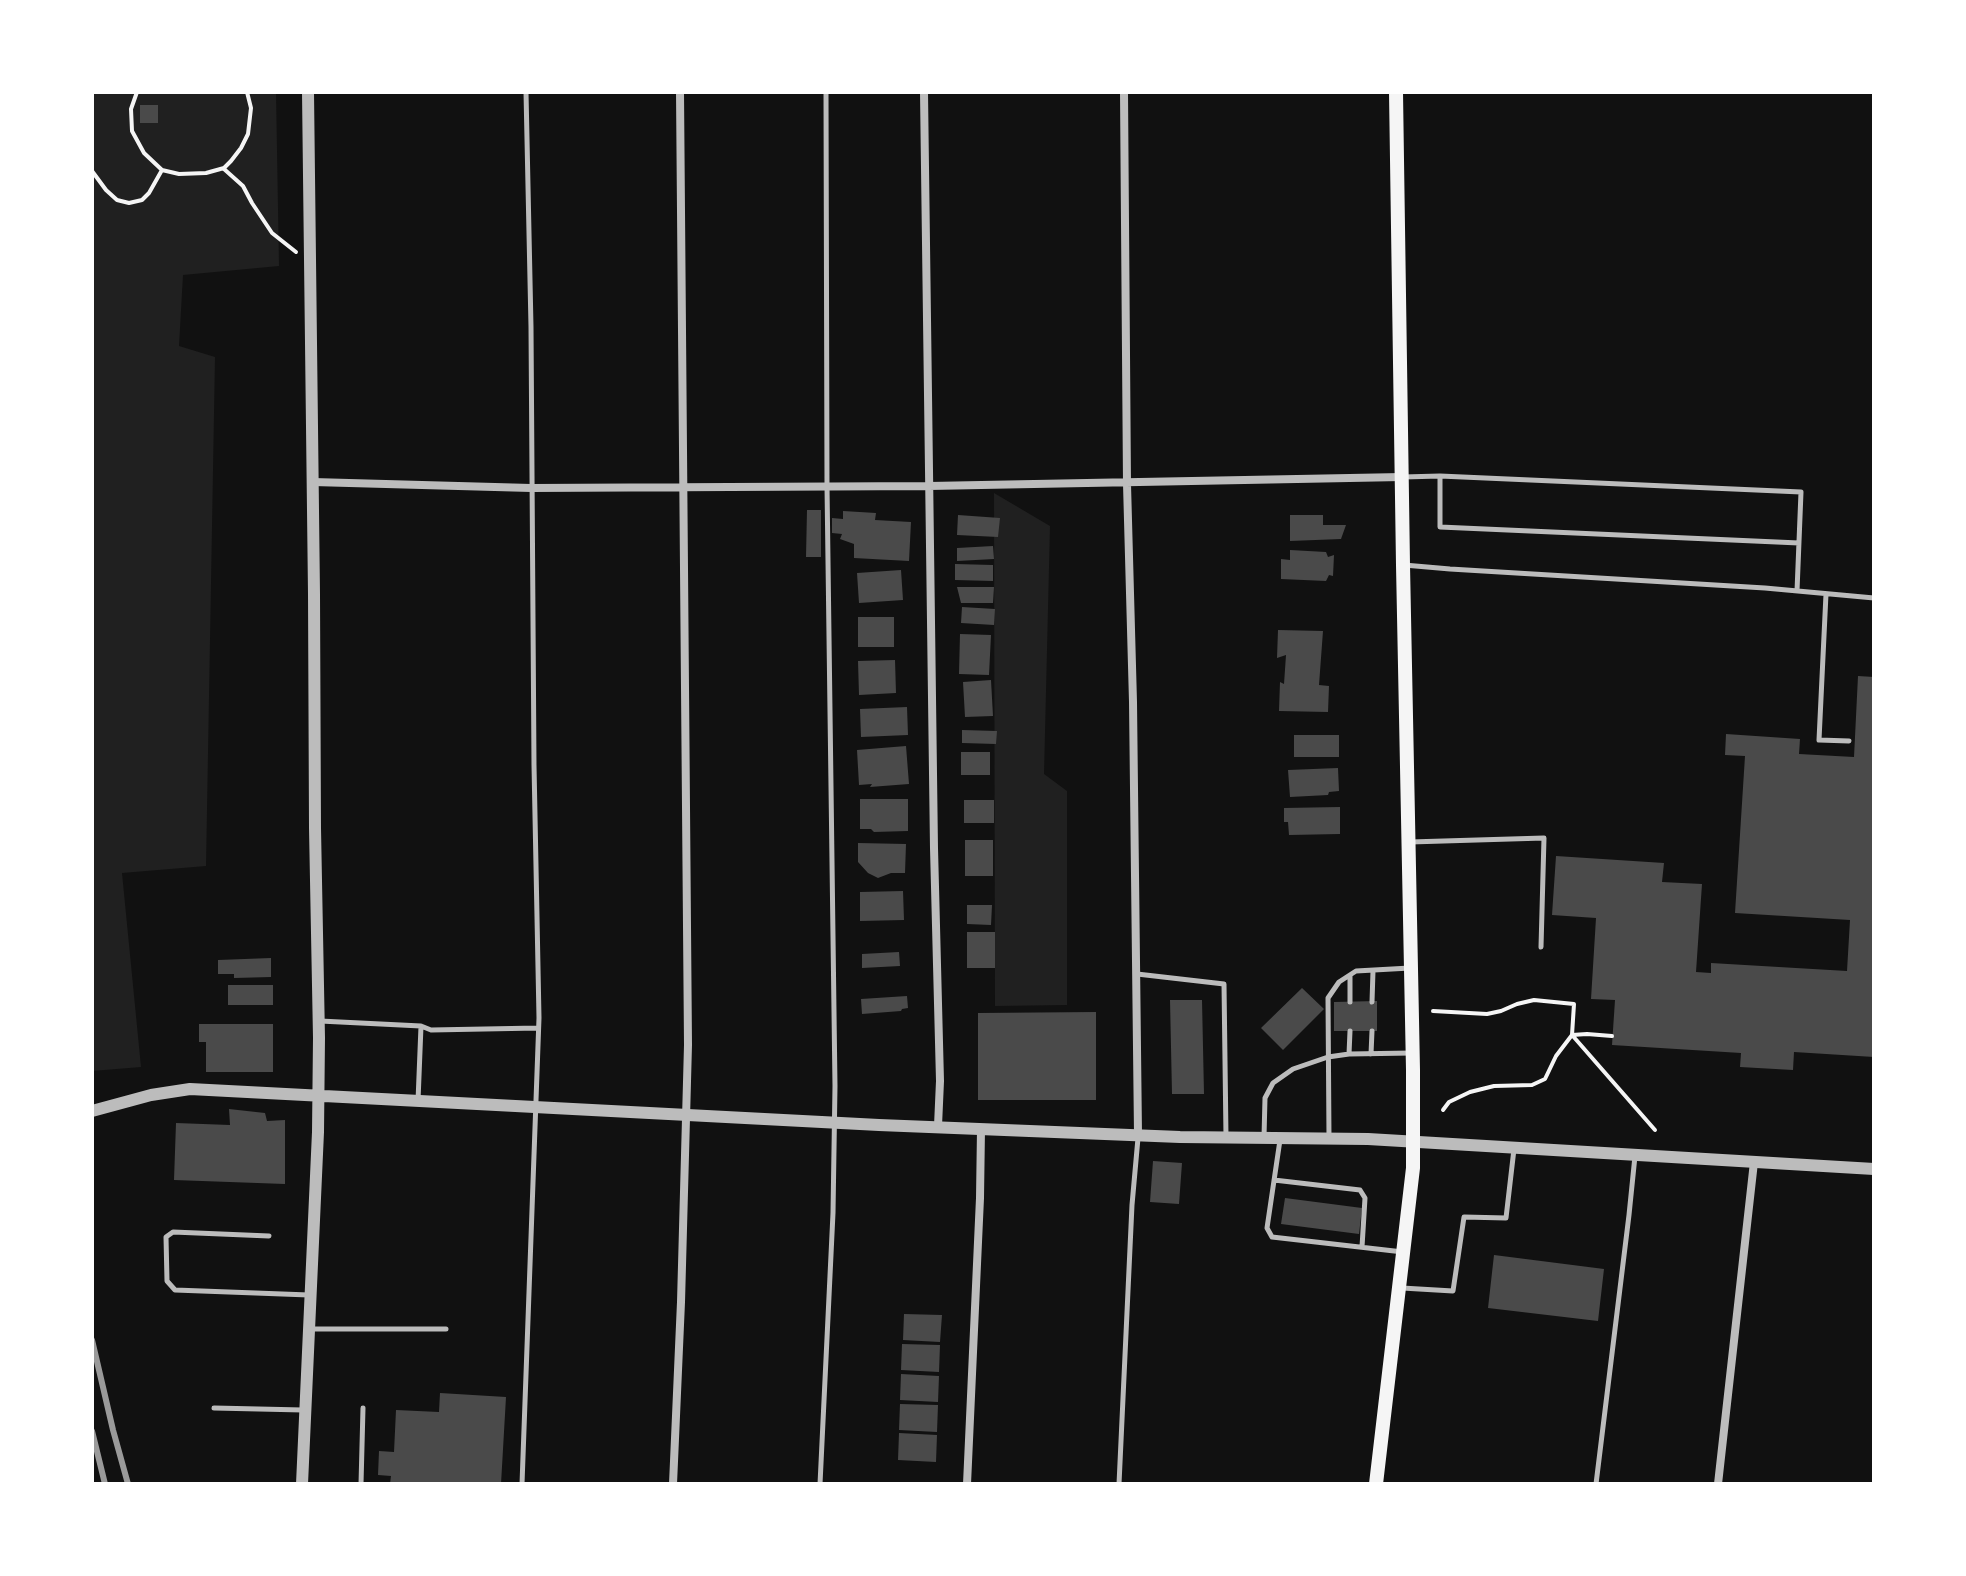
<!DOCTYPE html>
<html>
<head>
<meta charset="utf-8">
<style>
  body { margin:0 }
  #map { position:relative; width:1966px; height:1576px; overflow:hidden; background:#111; font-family:Signika,sans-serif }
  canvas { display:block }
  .frame { position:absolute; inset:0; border:94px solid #fff; pointer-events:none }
</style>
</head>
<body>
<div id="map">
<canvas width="1966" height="1576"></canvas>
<div class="frame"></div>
</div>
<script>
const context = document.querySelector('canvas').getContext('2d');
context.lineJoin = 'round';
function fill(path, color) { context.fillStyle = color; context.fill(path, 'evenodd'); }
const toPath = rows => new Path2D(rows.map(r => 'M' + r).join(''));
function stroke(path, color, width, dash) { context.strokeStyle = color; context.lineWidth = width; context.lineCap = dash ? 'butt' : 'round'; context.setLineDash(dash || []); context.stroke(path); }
fill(toPath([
  [92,92,276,92,279,266,183,275,179,346,215,357,206,866,122,873,141,1067,92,1071],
  [994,493,1050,526,1044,774,1067,791,1067,1005,995,1006]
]), '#202020');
fill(toPath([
  [140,105,158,105,158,123,140,123],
  [807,510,821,510,821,557,806,557],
  [843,511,876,513,875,520,911,522,909,561,854,558,854,544,840,539,842,534,832,533,832,518,843,519],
  [958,515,1000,518,998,537,957,535],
  [1290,515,1323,515,1323,525,1346,525,1341,539,1290,541],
  [993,546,994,559,957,561,957,548],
  [1290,550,1326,552,1328,557,1334,555,1333,576,1329,575,1326,581,1281,579,1281,559,1290,560],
  [955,564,993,565,993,581,955,580],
  [901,570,903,600,859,603,857,573],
  [957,587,994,587,993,603,961,603],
  [962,607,995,609,994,625,961,623],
  [858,617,894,617,894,647,858,647],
  [1278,630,1323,631,1319,685,1329,686,1328,712,1279,711,1280,682,1284,684,1286,655,1277,658],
  [960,634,991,635,989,675,959,674],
  [895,660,896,693,859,695,858,661],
  [1858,676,1874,677,1874,1057,1794,1052,1793,1070,1740,1067,1741,1053,1612,1045,1615,1000,1591,999,1596,918,1552,915,1556,856,1664,863,1662,882,1702,884,1696,972,1711,973,1711,963,1847,971,1850,920,1735,913,1745,756,1725,755,1726,734,1800,739,1799,754,1854,757],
  [991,680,993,716,965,717,963,682],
  [907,707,908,735,861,737,860,709],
  [962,730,997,731,996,744,962,743],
  [1294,735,1339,735,1339,757,1294,757],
  [906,746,909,784,870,787,872,784,859,785,857,750],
  [961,752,990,752,990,775,961,775],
  [1338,768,1339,791,1329,792,1328,795,1290,797,1288,770],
  [860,799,908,799,908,831,874,832,871,829,860,829],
  [964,800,994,800,994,823,964,823],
  [1340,807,1340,834,1289,835,1288,822,1284,822,1284,808],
  [965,840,993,840,993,876,965,876],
  [858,843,906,844,905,873,891,873,878,878,868,873,858,862],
  [903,891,904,920,860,921,860,892],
  [967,905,992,905,991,925,967,924],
  [967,932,995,932,995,968,967,968],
  [899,952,900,966,862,968,862,954],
  [271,958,271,977,234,978,234,974,218,974,218,960],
  [228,985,273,985,273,1005,228,1005],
  [1302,988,1324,1009,1283,1050,1261,1028],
  [907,996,908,1008,902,1009,901,1011,862,1014,861,999],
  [1170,1000,1202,1000,1204,1094,1172,1094],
  [1377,1001,1377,1031,1334,1031,1334,1002],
  [1096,1012,1096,1100,978,1100,978,1013],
  [199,1024,273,1024,273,1072,206,1072,206,1042,199,1042],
  [229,1109,265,1113,267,1121,285,1120,285,1184,174,1180,176,1123,230,1125],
  [1153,1161,1182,1163,1179,1204,1150,1202],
  [1285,1198,1362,1208,1359,1234,1281,1224],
  [1494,1255,1604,1269,1598,1321,1488,1308],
  [904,1314,942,1315,940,1342,903,1340],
  [902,1344,940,1345,939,1372,901,1370],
  [901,1374,939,1376,938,1402,900,1400],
  [440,1393,506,1397,501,1484,390,1484,391,1476,378,1475,379,1451,394,1452,396,1410,439,1412],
  [900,1404,938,1405,937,1432,899,1430],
  [899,1433,937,1435,936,1462,898,1460]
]), '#4a4a4a');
stroke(toPath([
  [137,92,131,109,132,131,144,153,162,170,179,174,206,173,224,168,231,161,241,148,248,134,251,108,247,92],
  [224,169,243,186,252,203,272,233,296,252],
  [92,171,106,190,117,200,129,203,142,200,149,193,162,170],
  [1433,1011,1487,1014,1501,1011,1517,1004,1534,1000,1574,1004,1572,1035,1655,1130],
  [1443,1110,1449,1102,1470,1092,1494,1086,1532,1085,1545,1079,1556,1056,1572,1035,1587,1034,1612,1036]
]), '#f5f5f5', 4);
stroke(toPath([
  [1440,476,1440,527,1799,543],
  [1403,477,1440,476,1801,492,1797,591],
  [1404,565,1450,569,1765,588,1874,598],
  [1826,594,1819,740,1849,741],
  [1410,842,1544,838,1541,947],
  [1137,974,1224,984,1226,1137],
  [1350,1002,1350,975],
  [1372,1002,1373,971],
  [320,1021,421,1026,431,1030,538,1028],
  [1349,1054,1350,1031],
  [1371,1054,1372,1031],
  [418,1101,421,1026],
  [1264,1137,1265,1098,1273,1083,1293,1069,1328,1057,1349,1054,1412,1053],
  [1329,1138,1328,998,1339,982,1356,971,1410,968],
  [1280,1140,1267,1228,1272,1237,1403,1252],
  [1274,1180,1360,1190,1365,1198,1362,1247],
  [269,1236,173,1232,166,1237,167,1281,175,1290,309,1295],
  [1402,1288,1453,1291,1464,1217,1506,1218,1514,1149],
  [309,1329,446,1329],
  [214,1408,303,1410],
  [361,1484,363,1408],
  [522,1484,539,1018,534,765,531,327,526,92],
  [820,1484,833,1213,835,1086,827,486,826,92],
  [1119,1484,1132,1205,1138,1138],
  [1596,1484,1629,1215,1635,1156]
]), '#bcbcbc', 5);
stroke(toPath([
  [924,92,934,848,940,1081,938,1126],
  [1124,92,1127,484,1133,702,1138,1134],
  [313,482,531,488,929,486,1402,477],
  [673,1484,681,1302,688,1045,680,92],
  [967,1484,980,1198,981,1129],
  [1718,1484,1754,1162]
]), '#bcbcbc', 8);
stroke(toPath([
  [92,1111,151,1095,190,1089,879,1125,1180,1137,1368,1139,1874,1169],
  [302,1484,318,1132,319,1038,315,828,314,594,308,92]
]), '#bcbcbc', 12);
stroke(toPath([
  [1376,1484,1413,1168,1413,1070,1403,565,1396,92]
]), '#f5f5f5', 14);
stroke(toPath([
  [92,1340,113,1430,128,1484],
  [92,1431,105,1484]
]), '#9a9a9a', 6);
</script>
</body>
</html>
